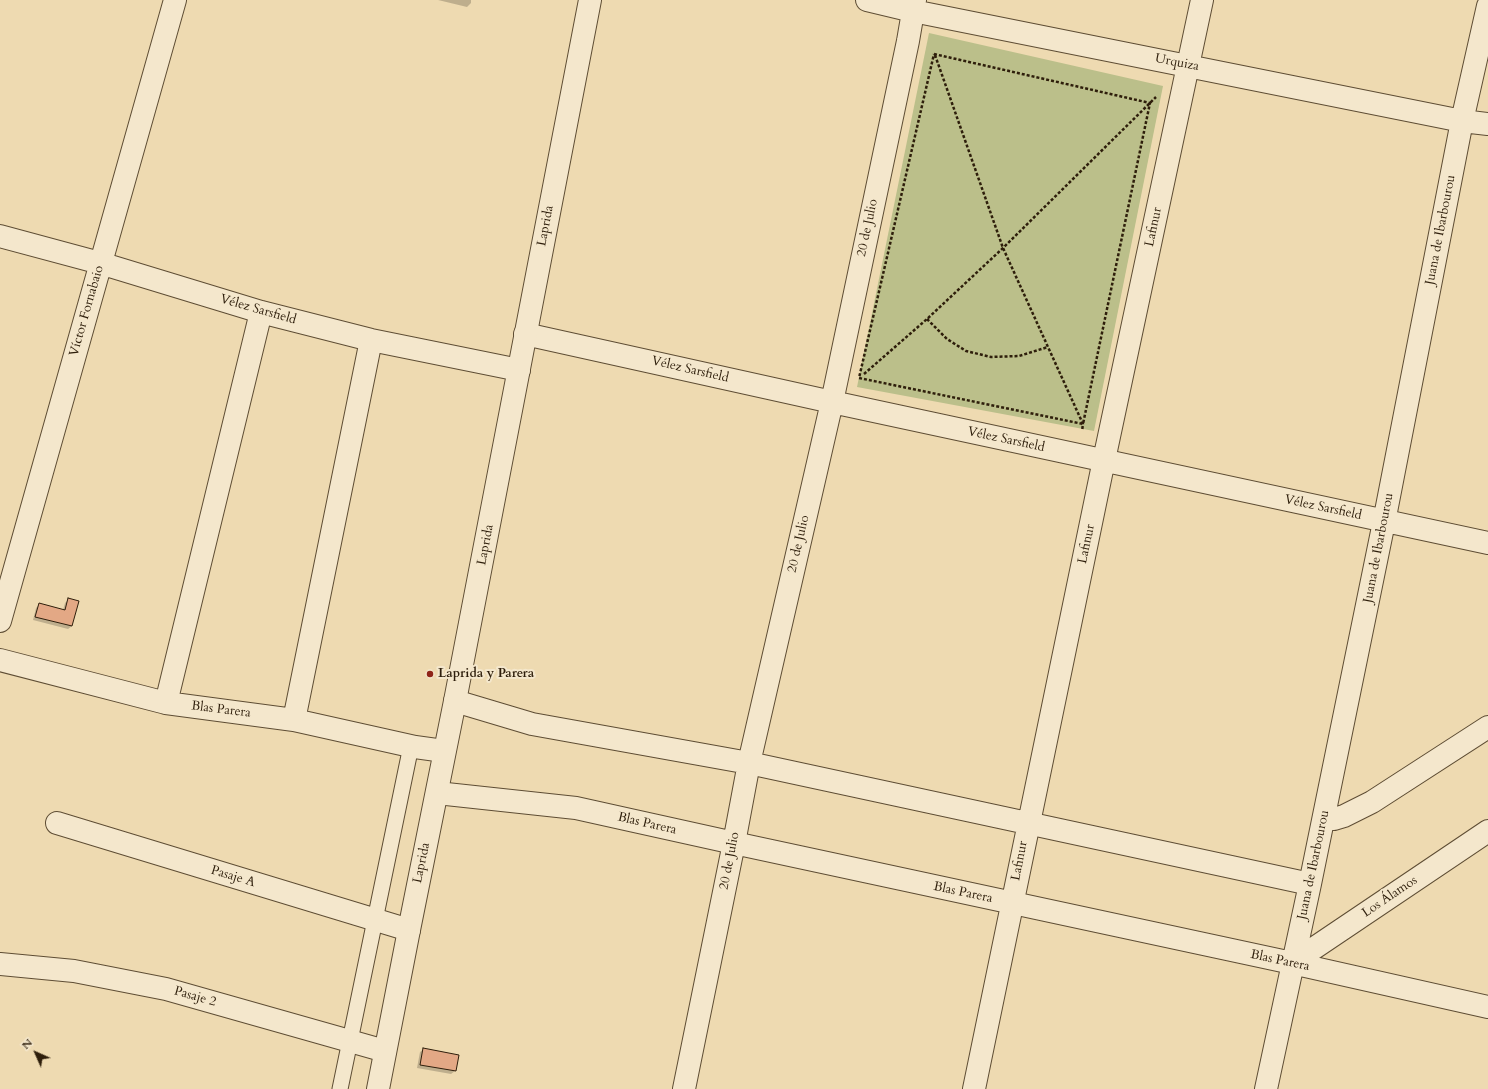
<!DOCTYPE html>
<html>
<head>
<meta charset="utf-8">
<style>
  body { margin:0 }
  #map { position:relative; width:1488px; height:1089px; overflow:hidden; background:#eedab1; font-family:Cardo,serif }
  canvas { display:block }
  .north { position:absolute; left:16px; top:1033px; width:40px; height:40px; -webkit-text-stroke:3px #f4e7cc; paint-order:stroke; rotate:315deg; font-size:11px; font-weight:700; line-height:16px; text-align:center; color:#2e1e0b }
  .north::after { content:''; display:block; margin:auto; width:14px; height:18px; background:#2e1e0b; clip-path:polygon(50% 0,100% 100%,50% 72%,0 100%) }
</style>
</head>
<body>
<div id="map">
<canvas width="1488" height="1089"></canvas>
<div class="north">N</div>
</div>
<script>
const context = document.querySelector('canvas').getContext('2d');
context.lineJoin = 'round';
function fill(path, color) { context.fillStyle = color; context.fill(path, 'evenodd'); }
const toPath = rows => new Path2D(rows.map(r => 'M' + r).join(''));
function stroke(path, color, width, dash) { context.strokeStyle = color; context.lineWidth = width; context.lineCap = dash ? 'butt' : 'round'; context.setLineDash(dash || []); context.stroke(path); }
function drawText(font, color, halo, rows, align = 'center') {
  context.font = font + ' Cardo,serif'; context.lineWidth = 4; context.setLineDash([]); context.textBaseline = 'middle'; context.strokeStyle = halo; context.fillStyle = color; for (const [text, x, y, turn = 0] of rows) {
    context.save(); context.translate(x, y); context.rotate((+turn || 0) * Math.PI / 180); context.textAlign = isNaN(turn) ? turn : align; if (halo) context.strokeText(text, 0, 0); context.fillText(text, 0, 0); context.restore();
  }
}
fill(toPath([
  [929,33,1163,86,1094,431,857,387]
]), '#bbbf8a');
fill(toPath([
  [438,0,471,0,471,3,467,7],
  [69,599,72,626,68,629,33,620,36,608,40,604,63,610,65,603],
  [424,1049,455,1071,451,1074,417,1068,420,1052]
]), '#0003');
const building = toPath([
  [68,598,79,601,72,626,35,617,39,603,65,610,68,598],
  [423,1048,459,1055,456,1071,420,1065,423,1048]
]);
fill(building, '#e3a885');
stroke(building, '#2e1e0b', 1);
const service = toPath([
  [340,1089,411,746]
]);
const minor = toPath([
  [867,0,913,11,1462,121,1488,124],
  [0,236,100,263,261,312,371,340,519,370],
  [525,334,832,402,1488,543],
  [0,621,175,0],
  [0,660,166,703,294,720,415,747,444,751],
  [455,701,532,724,749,763,1310,884],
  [166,703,261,312],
  [294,720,371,340],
  [437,793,576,808,630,820,734,843,1292,963,1488,1007],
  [1324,818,1334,819,1344,816,1372,802,1488,727],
  [57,823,409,930],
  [1292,963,1488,831],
  [0,964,74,971,166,989,385,1051],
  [684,1089,734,843,749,763,832,402,908,41,915,0],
  [974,1089,1104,460,1202,0],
  [1266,1089,1310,884,1384,522,1462,121,1488,6]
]);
const tertiary = toPath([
  [378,1089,409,930,455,701,590,0]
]);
stroke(service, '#5e4d34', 17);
stroke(minor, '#5e4d34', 24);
stroke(tertiary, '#5e4d34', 24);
stroke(toPath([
  [934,54,1150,103,1083,424,859,378,934,54],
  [935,55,1003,248,1083,424,1082,431],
  [927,319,947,339,966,351,991,357,1019,356,1048,347],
  [864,374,927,319,1003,248,1156,97]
]), '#2e1e0b', 2.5, [3, 2]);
stroke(service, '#f4e7cc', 15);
stroke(minor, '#f4e7cc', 22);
stroke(tertiary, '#f4e7cc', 22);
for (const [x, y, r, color] of [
  [430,674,4,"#8f2418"]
]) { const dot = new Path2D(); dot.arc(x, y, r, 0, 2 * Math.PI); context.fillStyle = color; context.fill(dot); stroke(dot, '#f4e7cc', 1.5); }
drawText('13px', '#2e1e0b', '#f4e7cc', [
  ["Urquiza",1177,63,11],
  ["Laprida",546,226,-79],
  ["Lafinur",1154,227,-78],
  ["20 de Julio",868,228,-78],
  ["Juana de Ibarbourou",1441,230,-79],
  ["Vélez Sarsfield",258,310,16],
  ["Víctor Fornabaio",87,311,-74],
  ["Vélez Sarsfield",690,370,13],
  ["Vélez Sarsfield",1006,440,12],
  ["Vélez Sarsfield",1323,508,12],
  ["20 de Julio",799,544,-77],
  ["Lafinur",1087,544,-78],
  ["Laprida",486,545,-79],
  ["Juana de Ibarbourou",1379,548,-79],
  ["Blas Parera",221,710,7],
  ["Blas Parera",647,824,13],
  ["20 de Julio",730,861,-79],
  ["Lafinur",1020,861,-79],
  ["Laprida",422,863,-78],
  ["Juana de Ibarbourou",1314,865,-78],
  ["Pasaje A",233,877,17],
  ["Blas Parera",963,893,12],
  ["Los Álamos",1390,897,-34],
  ["Blas Parera",1280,961,12],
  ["Pasaje 2",195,997,16]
]);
drawText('bold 13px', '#2e1e0b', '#f4e7cc', [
  ["Laprida y Parera",438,674]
], 'left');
</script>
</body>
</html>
